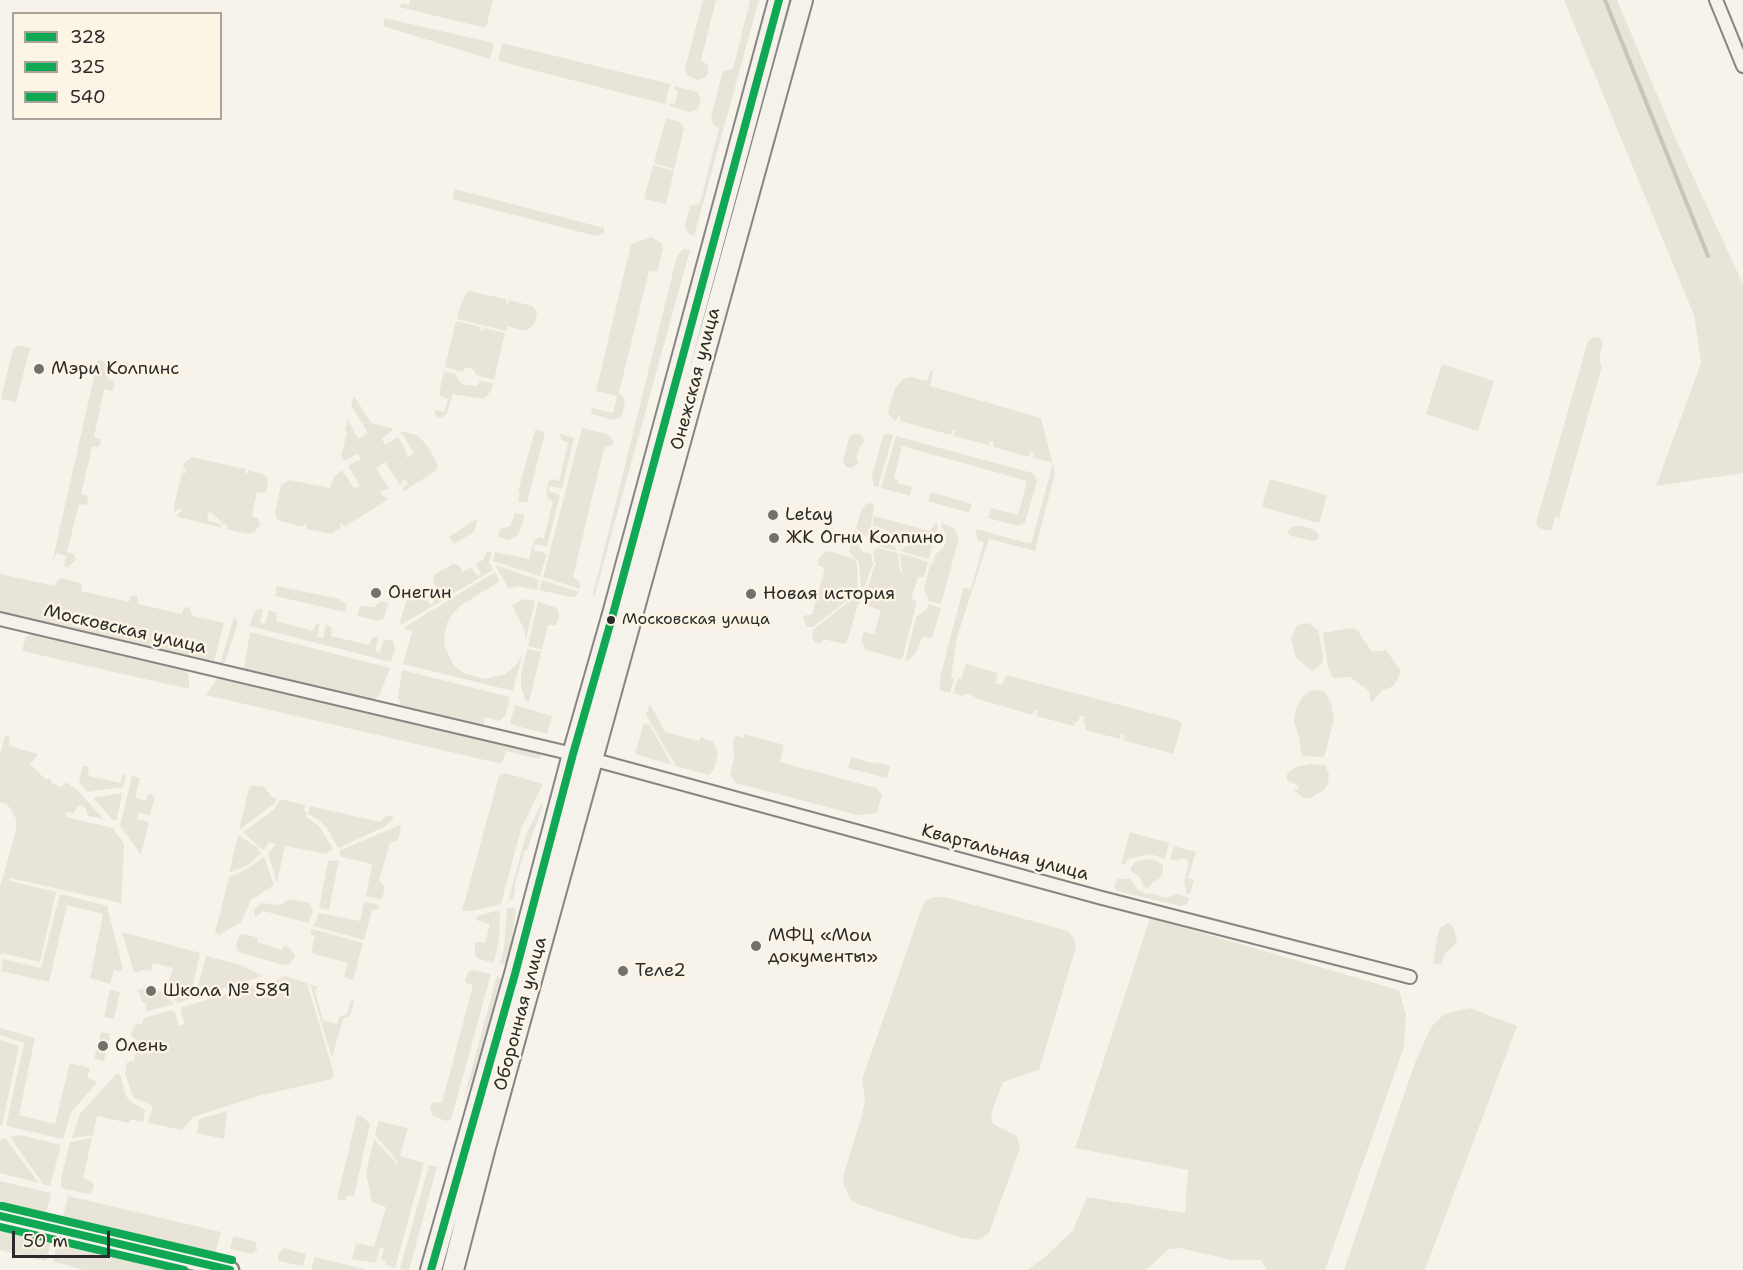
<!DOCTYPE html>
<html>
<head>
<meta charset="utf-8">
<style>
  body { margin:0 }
  #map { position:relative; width:1743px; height:1270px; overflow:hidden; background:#f7f3ea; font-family:"Shantell Sans",sans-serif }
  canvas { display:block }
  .legend { position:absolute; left:12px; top:12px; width:210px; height:108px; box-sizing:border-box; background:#fcf5e5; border:2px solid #a8a49b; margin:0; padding:8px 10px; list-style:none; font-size:18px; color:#2b2b2b }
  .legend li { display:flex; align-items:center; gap:12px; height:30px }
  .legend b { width:30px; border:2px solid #a8a49b }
  .scale { position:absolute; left:12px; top:1231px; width:98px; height:27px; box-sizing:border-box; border:3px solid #2b2b2b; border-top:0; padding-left:8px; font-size:18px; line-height:21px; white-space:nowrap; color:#2b2b2b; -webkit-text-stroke:4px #fcf5e5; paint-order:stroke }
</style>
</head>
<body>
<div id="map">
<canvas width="1743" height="1270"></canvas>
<ul class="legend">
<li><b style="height:8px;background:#10a855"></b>328</li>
<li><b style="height:8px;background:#10a855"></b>325</li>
<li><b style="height:8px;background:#10a855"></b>540</li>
</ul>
<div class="scale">50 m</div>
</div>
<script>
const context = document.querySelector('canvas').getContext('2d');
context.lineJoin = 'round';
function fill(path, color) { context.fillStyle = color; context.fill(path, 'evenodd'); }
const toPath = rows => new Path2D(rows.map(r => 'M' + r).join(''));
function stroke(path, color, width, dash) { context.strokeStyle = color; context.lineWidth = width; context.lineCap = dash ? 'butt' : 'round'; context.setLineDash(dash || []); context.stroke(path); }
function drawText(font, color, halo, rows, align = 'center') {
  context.font = font + ' "Shantell Sans",sans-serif'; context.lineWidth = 5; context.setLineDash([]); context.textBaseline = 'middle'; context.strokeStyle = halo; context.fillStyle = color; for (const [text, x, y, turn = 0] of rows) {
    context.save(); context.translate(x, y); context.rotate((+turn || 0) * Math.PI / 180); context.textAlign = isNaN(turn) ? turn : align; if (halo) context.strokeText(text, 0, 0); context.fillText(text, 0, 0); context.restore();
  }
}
fill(toPath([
  [410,0,493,0,486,28,399,7,402,3,409,5],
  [703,0,716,0,701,60,708,65,708,73,706,77,698,80,687,75,685,68],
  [750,0,759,0,694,236,687,233,685,225,690,206,700,203,719,128,714,125,711,118,722,74,724,71,733,69],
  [1564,0,1617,0,1674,135,1743,284,1743,473,1656,486,1701,363,1694,315],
  [384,18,494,43,490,59,383,26],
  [502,43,670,84,665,104,498,61],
  [675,86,697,92,701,98,698,109,690,112,669,106,670,103,675,104,678,91,674,89],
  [666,118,680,122,684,128,674,169,654,163],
  [653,165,674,171,666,204,644,199],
  [455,189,604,228,604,233,596,236,452,199],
  [652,237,662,244,663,250,657,272,649,271,619,392,625,401,623,412,620,417,614,420,591,414,592,408,613,413,617,396,596,391,631,244],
  [683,249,690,250,594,598,593,594,677,256],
  [468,291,506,299,506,303,508,304,509,300,532,306,537,312,535,323,526,331,507,326,506,331,457,319,461,303],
  [456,321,481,327,480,330,483,331,484,328,505,333,494,380,476,375,475,371,470,368,465,368,462,372,445,367],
  [1594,337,1600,338,1603,342,1599,361,1602,366,1559,518,1555,517,1551,531,1539,528,1536,523,1588,341],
  [18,345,30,348,16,402,1,399,13,349],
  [98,359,109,365,107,379,113,380,115,386,112,391,104,389,94,437,100,439,101,443,98,447,92,447,81,494,87,496,89,501,86,505,79,504,67,552,74,554,76,560,68,567,64,566,66,556,57,553,52,563],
  [1442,364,1494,381,1478,431,1426,414],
  [931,370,933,371,930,386,1041,418,1055,473,1035,551,989,539,957,637,951,677,954,678,950,693,939,690,941,674,963,589,964,588,971,589,984,542,977,540,976,529,1031,544,1053,463,1033,458,1034,452,1030,452,1029,457,993,447,994,442,990,441,989,445,953,436,955,431,952,430,951,435,900,421,901,417,898,416,896,421,892,419,888,412,895,388,903,379,910,377,927,381],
  [444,371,456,374,459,381,464,385,477,386,480,381,493,383,491,391,484,399,453,394,447,413,442,418,437,417,435,414,435,410,444,412,448,399,441,396,439,394],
  [354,396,371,423,394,429,382,439,385,445,398,437,407,453,406,458,414,453,402,434,400,433,400,431,417,435,426,444,437,463,437,470,404,491,402,488,408,484,405,478,400,485,385,462,376,468,389,489,380,491,384,497,389,499,344,527,342,523,340,524,341,528,332,534,306,529,307,524,304,524,303,527,277,520,275,512,281,485,289,480,330,488,334,476,342,470,354,489,360,486,348,466,361,459,358,454,344,461,341,456,347,433,345,430,348,419,358,439,368,433,351,405],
  [582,428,607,434,613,440,613,444,604,448,573,577,579,581,580,589,543,577],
  [535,430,545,432,527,503,518,501,520,493,518,492],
  [887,433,893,435,878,487,874,486,872,476,883,436],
  [560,434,574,438,562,489,550,486,548,491,560,495,547,547,535,544,534,550,547,554,540,576,493,561,495,552,529,559,534,541,539,537,544,538,553,501,548,499,546,491,549,481,552,479,559,481,568,443,561,440],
  [853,434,860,434,864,440,862,446,860,446,856,459,859,460,857,464,852,468,846,467,843,462,849,438],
  [896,436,1032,473,1035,475,1037,482,1025,522,1018,526,988,518,991,508,1018,515,1027,481,902,446,894,478,898,480,898,483,912,487,910,496,881,488],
  [192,457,245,469,245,473,248,473,248,470,263,474,268,478,267,490,263,493,257,492,252,516,258,518,260,524,255,532,248,534,226,529,228,525,221,524,221,521,209,511,207,520,220,524,222,528,178,517,177,515,182,510,179,508,174,512,174,506,182,472,185,474,186,469,183,468,184,463],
  [1270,479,1327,495,1319,523,1262,507],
  [931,492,972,504,969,513,928,501],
  [872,503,874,505,870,535,864,536,856,528,861,511,866,504],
  [515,513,525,515,518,535,509,540,498,537,500,528,505,528,510,526],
  [874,516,930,531,936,522,938,526,936,535,909,541,899,547,890,532,873,525],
  [478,518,474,532,454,544,449,537],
  [942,523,954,528,959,538,941,604,929,601,924,590,930,565,934,562,935,555,944,547,946,542,946,535,941,527],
  [1293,526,1303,526,1314,530,1319,534,1318,539,1314,541,1291,536,1287,532],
  [873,528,888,533,897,551,878,546,876,538,873,536],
  [855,530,862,539,859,547,863,552,871,554,873,564,864,588,861,586,859,563,849,551],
  [935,537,929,559,900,551,910,543],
  [877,548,898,553,900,572,902,572,900,553,928,562,924,577,918,577,911,599,917,601,902,660,866,650,861,641,864,632,874,634,881,610,863,605,874,566,876,566,873,553],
  [492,551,489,562,493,570,401,625,400,621,407,599,416,600,424,595,430,605,434,602,429,592,436,587,433,581,434,575,453,564,458,565,463,572,471,567,477,576,481,574,476,564,483,560,487,552],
  [829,551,854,559,857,564,858,592,813,627,806,627,803,617,806,615,812,615,825,568,819,566,817,561,824,553],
  [495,565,539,580,537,590,517,586,509,589],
  [495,572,500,581,460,606,452,615,447,623,444,637,445,647,454,666,464,673,484,679,505,674,515,666,522,656,513,691,403,664,412,632,403,628],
  [0,574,55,586,57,581,62,578,80,583,82,585,81,591,129,602,130,597,137,595,138,604,182,614,184,608,190,607,192,616,224,623,214,661,0,612],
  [542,580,579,592,575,597,571,597,539,590],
  [277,586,340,599,340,601,347,604,345,612,275,596],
  [862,591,860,604,858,604,847,642,844,644,823,639,820,644,815,642,812,637,813,630],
  [525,599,535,601,525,643,525,631,512,605],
  [380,601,389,603,383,619,378,621,357,616,360,606,375,607],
  [538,602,557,608,559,616,556,625,548,625,542,650,528,646],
  [929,604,941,608,933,635,930,638,922,637,917,651,910,659,905,661,916,617,927,609],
  [257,609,263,610,260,622,265,624,269,610,277,613,276,621,313,631,316,624,320,623,317,637,323,638,326,624,332,628,331,636,369,645,373,637,379,637,375,651,380,652,384,639,393,641,395,649,391,662,250,626,254,612],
  [234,617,238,622,236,629,225,662,220,664],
  [1308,623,1318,630,1323,655,1322,664,1312,671,1296,658,1291,639,1297,625],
  [1351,628,1357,630,1372,652,1386,650,1401,671,1394,686,1383,690,1371,703,1369,691,1350,677,1333,678,1328,667,1323,633],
  [250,632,390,668,380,694,374,700,244,669],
  [32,634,182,669,188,673,189,677,189,689,22,651,26,637],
  [527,649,541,652,529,702,526,701,521,687,521,675],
  [966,664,998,673,995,683,1002,685,1006,675,1177,720,1182,724,1173,754,1123,740,1124,734,1121,734,1120,739,1085,730,1086,725,1083,724,1085,717,1080,716,1078,722,1075,722,1074,726,1036,716,1038,711,1035,710,1032,715,978,699,968,693,962,696,953,693,958,679,961,679],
  [402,670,510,697,505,716,499,721,485,717,483,725,401,705,398,698],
  [218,677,541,753,540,759,506,751,502,764,206,695],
  [1312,690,1324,691,1331,702,1334,720,1324,757,1302,756,1299,737,1294,721,1296,708,1303,696],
  [650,704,665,732,699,741,701,737,713,742,718,752,714,769,709,775,676,766,646,715],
  [515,705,552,716,547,734,510,724],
  [644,723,649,724,672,765,635,754],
  [744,734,784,745,780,762,876,788,882,795,877,813,857,815,736,783,730,775,734,759,733,743,735,735,743,738],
  [5,735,10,737,9,746,38,754,30,764,45,779,51,779,51,783,60,787,67,782,71,786,75,788,104,819,88,816,86,808,81,805,77,807,74,813,66,812,66,817,113,828,124,844,121,903,10,878,10,881,56,892,40,962,2,953,0,956,0,887,16,830,16,819,12,811,7,804,0,802,0,756],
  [851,757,876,764,877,762,888,765,890,767,887,778,848,768],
  [1310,764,1325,765,1329,774,1328,784,1324,790,1310,798,1304,798,1293,790,1298,790,1299,786,1287,780,1287,774,1296,767],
  [83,766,89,767,88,776,120,783,123,775,126,775,123,787,88,792,79,782],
  [505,773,543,784,521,829,501,904,473,911,462,911,499,776],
  [132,776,140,778,135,798,146,801,148,794,155,796,150,815,138,813,137,819,149,822,141,855,120,826],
  [252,785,264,787,272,797,277,798,275,803,239,830,249,788],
  [122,793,117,819,114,821,93,798],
  [280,799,305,805,304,811,307,812,306,817,319,826,333,849,326,854,285,846,277,883,268,854,276,844,268,842,268,845,263,850,243,832,274,810],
  [541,805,543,805,527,850,525,850,514,888,516,889,513,898,508,902,526,835],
  [310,806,380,822,387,815,394,817,386,826,338,848,327,828,319,820,308,814],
  [400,825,401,829,398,840,390,843,379,880,385,887,382,900,366,896,372,864,341,857,339,851],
  [1130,832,1169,843,1165,859,1150,854,1128,859,1124,865,1121,864],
  [238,835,257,847,261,853,248,865,229,873],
  [1174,846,1196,852,1188,878,1194,880,1190,894,1187,894,1184,882,1189,863,1187,859,1182,858,1177,861,1170,859],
  [264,857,274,885,251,900,241,922,219,935,215,932,229,877,247,869],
  [1152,859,1163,865,1163,872,1160,878,1152,883,1148,889,1143,886,1140,877,1131,871,1131,867,1136,861],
  [339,860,329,910,319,908,328,861],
  [1117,879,1131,879,1138,890,1145,893,1156,894,1165,898,1178,894,1189,898,1187,904,1180,906,1117,891,1114,887],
  [60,894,107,906,123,969,120,972,114,970,110,984,90,978,103,914,67,905,49,982,1,971,3,959,41,968],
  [935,897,945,897,1068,931,1074,939,1076,947,1039,1070,1003,1082,991,1114,993,1124,1017,1136,1020,1148,989,1233,978,1240,959,1237,860,1205,851,1200,844,1185,843,1177,862,1115,865,1100,862,1080,921,910,926,900],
  [289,899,310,903,313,912,308,923,264,911,255,917,254,910,261,903,281,905],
  [364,902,380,905,378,909,372,910,364,940,313,926,319,913,360,921],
  [512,907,516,909,511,948,507,963,500,965,504,947,507,908],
  [500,910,499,940,494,963,479,959,475,956,475,943,478,942,485,943,490,924,476,920,477,916],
  [1150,918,1399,990,1406,1015,1404,1047,1325,1270,1267,1270,1261,1260,1231,1260,1180,1248,1169,1249,1146,1270,1027,1270,1046,1256,1073,1230,1087,1197,1185,1213,1188,1170,1075,1148],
  [1448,923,1451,924,1454,929,1457,942,1444,955,1442,963,1437,965,1433,963,1438,933,1441,927],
  [312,929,363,943,353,980,344,977,348,963,311,953,315,936,310,934],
  [122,932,200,953,190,999,177,1003,166,990,173,968,153,963,151,971,143,970,134,973],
  [245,934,258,938,257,942,282,950,284,946,288,947,294,953,295,957,289,964,284,965,241,953,237,950,236,944,240,935],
  [206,956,241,965,263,976,195,997],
  [473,970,491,974,451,1120,446,1121,433,1116,430,1107,433,1102,442,1103,473,985,466,983,465,980,468,972],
  [497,975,502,980,482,1054,463,1102],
  [285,976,307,983,334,1074,332,1079,258,1096,193,1117,182,1130,148,1123,153,1106,133,1097,125,1073,127,1062,134,1061,138,1041,132,1037,131,1034,135,1025,142,1024,144,1018,171,1010,175,1012,179,1026,185,1024,181,1011,182,1007,266,982,272,997,279,995,276,980],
  [310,984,318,987,315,991,323,1020,337,1024,340,1017,347,1014,352,997,354,1002,350,1016,343,1019,332,1058],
  [150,987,166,994,174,1004,145,1012,147,1004,142,1002,138,990],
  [110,990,120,992,114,1019,104,1017],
  [1470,1008,1517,1026,1425,1270,1344,1270,1416,1060,1431,1027,1444,1014],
  [0,1028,35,1038,19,1115,55,1124,70,1063,90,1068,87,1078,96,1081,96,1084,71,1112,63,1139,6,1126,24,1043,0,1035],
  [101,1032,110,1034,104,1061,94,1059],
  [0,1040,19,1046,2,1125,0,1125],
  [117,1073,120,1075,126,1096,131,1102,145,1110,143,1122,131,1119,129,1123,97,1116,93,1135,72,1138,80,1114],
  [227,1111,224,1139,197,1133,199,1119],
  [357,1115,363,1117,370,1124,354,1196,347,1195,345,1201,337,1199],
  [379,1121,408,1128,400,1156,424,1163,395,1268,385,1265,386,1262,381,1259,384,1249,380,1248,376,1263,352,1259,356,1243,374,1247,386,1207,372,1202,366,1173,374,1139,398,1165,398,1162,375,1135],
  [20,1135,61,1145,50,1186,43,1184,10,1137],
  [5,1138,39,1183,0,1173,0,1140],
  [92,1138,83,1178,92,1182,94,1184,92,1192,88,1194,61,1188,61,1178,70,1142],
  [429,1165,437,1167,409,1270,400,1269],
  [0,1181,51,1193,46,1214,0,1204],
  [68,1196,221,1232,215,1254,63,1218],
  [3,1231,51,1241,46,1261,0,1250,0,1233],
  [233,1236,256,1242,257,1251,251,1254,230,1249],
  [57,1243,174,1270,85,1270,53,1262],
  [283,1248,306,1254,303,1266,278,1261,278,1256],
  [315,1257,368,1270,311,1270]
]), '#e9e4d8');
stroke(toPath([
  [1605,0,1708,256]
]), '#c8c4ba', 4);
const minor = toPath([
  [1716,0,1743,66],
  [0,619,573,754,1102,898,1410,977]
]);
const secondary = toPath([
  [0,1216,230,1270]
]);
const primary = toPath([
  [431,1270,515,974,573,754,613,614,779,0],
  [453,1270,485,1147,802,0]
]);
stroke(minor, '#878581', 16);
stroke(secondary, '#878581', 21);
stroke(primary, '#878581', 24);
stroke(minor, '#f5f2ec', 12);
stroke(secondary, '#f5f2ec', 16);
stroke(primary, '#f5f2ec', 20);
stroke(toPath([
  [0,1216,230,1270],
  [431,1270,515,974,573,754,613,614,779,0]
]), '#10a855', 8);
stroke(toPath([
  [0,1227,184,1270]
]), '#10a855', 8);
stroke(toPath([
  [2,1206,232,1260]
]), '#10a855', 8);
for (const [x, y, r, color] of [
  [39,369,6,"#72716e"],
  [773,515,6,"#72716e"],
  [774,538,6,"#72716e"],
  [376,593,6,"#72716e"],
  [751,594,6,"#72716e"],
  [611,620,5,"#2b2b2b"],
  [756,946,6,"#72716e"],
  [623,971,6,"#72716e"],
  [151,991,6,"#72716e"],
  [103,1046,6,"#72716e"]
]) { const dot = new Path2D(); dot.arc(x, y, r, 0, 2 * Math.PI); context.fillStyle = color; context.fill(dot); stroke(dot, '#fcf5e5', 2); }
drawText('16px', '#2b2b2b', '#fcf5e5', [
  ["Московская улица",622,620]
], 'left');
drawText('18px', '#2b2b2b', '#fcf5e5', [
  ["Мэри Колпинс",51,369],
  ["Letay",785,515],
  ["ЖК Огни Колпино",786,538],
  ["Онегин",388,593],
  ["Новая история",763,594],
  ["МФЦ «Мои",768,936],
  ["документы»",768,957],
  ["Теле2",635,971],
  ["Школа № 589",163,991],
  ["Олень",115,1046]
], 'left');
drawText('18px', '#2b2b2b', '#fcf5e5', [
  ["Онежская улица",696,379,-75],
  ["Московская улица",125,630,13],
  ["Квартальная улица",1005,853,15],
  ["Оборонная улица",521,1014,-75]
]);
</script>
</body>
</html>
